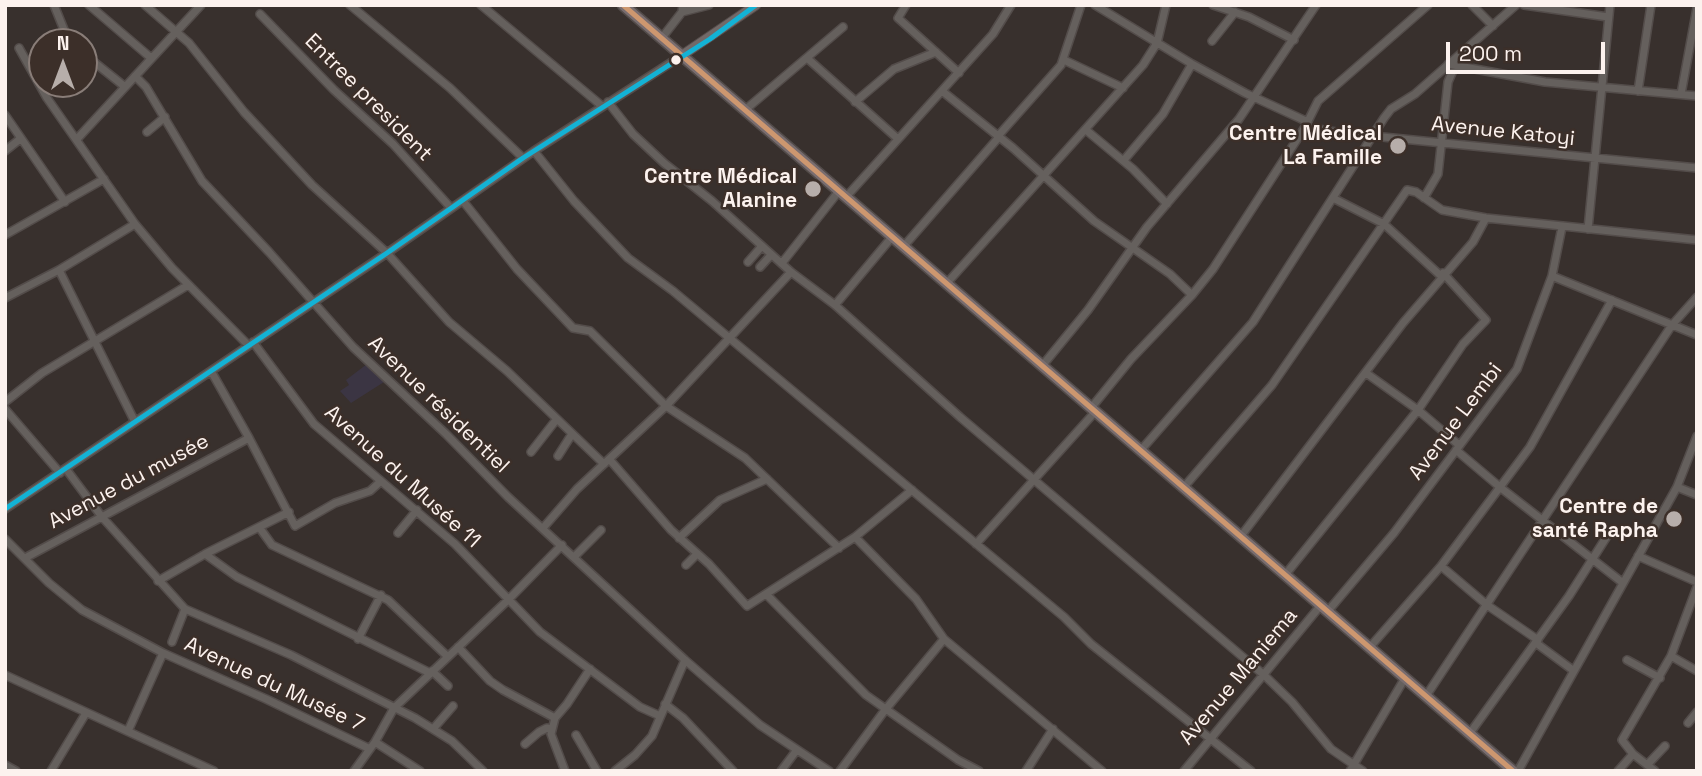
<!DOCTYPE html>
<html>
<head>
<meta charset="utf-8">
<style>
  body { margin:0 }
  #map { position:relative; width:1702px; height:776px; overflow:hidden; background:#38302d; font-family:"Space Grotesk",sans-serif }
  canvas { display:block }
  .frame { position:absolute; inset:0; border:7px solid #fcf2ee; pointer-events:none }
  .north { position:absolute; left:28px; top:28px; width:70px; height:70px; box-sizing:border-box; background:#3c2f29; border:2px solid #897d78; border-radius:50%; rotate:0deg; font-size:19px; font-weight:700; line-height:28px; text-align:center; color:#fcf2ee }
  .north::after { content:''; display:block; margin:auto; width:24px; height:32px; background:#b7aeaa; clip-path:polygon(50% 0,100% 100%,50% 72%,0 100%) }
  .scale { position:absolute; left:1446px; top:42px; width:159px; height:32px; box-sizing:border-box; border:4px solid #fcf2ee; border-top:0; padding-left:9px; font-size:21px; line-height:24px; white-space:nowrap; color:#fcf2ee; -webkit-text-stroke:5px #3c2f29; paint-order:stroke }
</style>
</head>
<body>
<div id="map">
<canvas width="1702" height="776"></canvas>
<div class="frame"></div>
<div class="north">N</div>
<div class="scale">200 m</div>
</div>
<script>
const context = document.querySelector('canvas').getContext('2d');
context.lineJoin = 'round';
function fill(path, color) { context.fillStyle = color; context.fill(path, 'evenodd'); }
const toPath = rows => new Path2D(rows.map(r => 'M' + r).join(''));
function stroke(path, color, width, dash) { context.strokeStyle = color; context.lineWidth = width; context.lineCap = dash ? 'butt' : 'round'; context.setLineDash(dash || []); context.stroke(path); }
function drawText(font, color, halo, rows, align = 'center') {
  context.font = font + ' "Space Grotesk",sans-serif'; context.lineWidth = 5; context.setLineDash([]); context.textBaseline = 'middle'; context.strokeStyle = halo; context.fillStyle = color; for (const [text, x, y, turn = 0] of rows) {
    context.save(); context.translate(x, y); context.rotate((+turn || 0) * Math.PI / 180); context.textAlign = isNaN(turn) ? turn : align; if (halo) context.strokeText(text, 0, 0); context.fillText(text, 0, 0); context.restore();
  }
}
fill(toPath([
  [367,364,384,382,351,403,340,391,349,385,346,380]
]), '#3b3543');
const minor = toPath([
  [54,5,69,42],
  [89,5,151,58],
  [145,5,189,43,244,112,312,185,387,253,449,322,507,371,604,464],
  [350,5,450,88,523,158],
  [481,5,602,106],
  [906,5,898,18,959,73],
  [1095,5,1192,64,1245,93,1308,122],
  [1213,5,1249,17,1294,40],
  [1472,5,1493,26],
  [1524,5,1608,17],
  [682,12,709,5],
  [260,14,334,90,393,144,451,208],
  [661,39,682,12,683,5],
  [1212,41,1235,12],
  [19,48,47,98,135,224,172,268,248,345],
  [84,54,124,86],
  [807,58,898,139],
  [1064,60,1123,88],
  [1448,64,1545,82,1697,96],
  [135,76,146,87,202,181,269,252,353,347,446,434,508,497,685,660,760,725,829,771],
  [942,91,1013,148,1094,221,1170,274,1192,295],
  [1638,91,1651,5],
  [1681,94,1697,8],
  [608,102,633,134,664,163,712,201,791,272,835,305,960,417,1264,675,1292,702,1331,749,1363,771],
  [855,102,894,69,936,52],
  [745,110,843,27],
  [5,115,65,202],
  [1305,127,1342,133,1697,168],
  [1086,130,1133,169,1167,204],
  [147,132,165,117],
  [998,136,1061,65,1081,5],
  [77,139,201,5],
  [5,151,20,139],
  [534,151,574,201,628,258,673,291,1064,617,1091,644,1251,771],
  [1124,160,1163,114,1192,64],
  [846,197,993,34,1011,5],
  [1333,198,1384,224,1441,276],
  [1424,198,1438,174,1448,82,1455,66],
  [463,201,517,269,573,328,590,331,666,406,745,458,839,548],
  [1588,229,1610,5],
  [5,235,104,179],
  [904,246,999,137],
  [748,262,762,246],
  [782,263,839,191],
  [760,267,771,255],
  [59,270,135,422],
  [1552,276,1697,335],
  [947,283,1143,65,1157,43,1166,5],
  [5,298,59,270,135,224],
  [835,305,892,237],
  [253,342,314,424,455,544,540,632,640,707,660,716],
  [1042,366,1088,310,1147,227,1239,119,1316,5],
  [211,371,249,438,295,526,335,503,370,491,381,481],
  [1366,373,1418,410,1459,445],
  [5,402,42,373,188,285],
  [1091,408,1131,359,1192,295,1213,269,1305,127,1318,101,1428,5],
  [5,409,60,473],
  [1141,450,1253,322,1384,118,1391,109,1415,94,1516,5],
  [1456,450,1501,488,1623,583],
  [531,452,556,420],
  [558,456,572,434],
  [610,460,671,530,709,564,747,606,855,537,912,490],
  [66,469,102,517,185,609,291,655,415,718,452,741,483,771],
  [1184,487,1272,385,1407,190,1416,192,1442,210,1486,218,1697,240],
  [1677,487,1697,495],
  [5,509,387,253,534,151,681,56],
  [259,527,272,545,388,600,447,656],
  [543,528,577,489,666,406,791,272],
  [398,533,417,510],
  [1241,536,1403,323,1473,242,1486,218],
  [855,537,916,599,944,639,1102,771],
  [679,538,720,500,767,479],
  [5,539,49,583,82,610,163,653,266,699,370,749],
  [976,544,1095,412],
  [205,554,237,577,430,673],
  [1638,556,1697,582],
  [574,557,601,530],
  [25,558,249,438],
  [686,565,697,554],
  [1441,566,1487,605,1538,640],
  [1285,575,1418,410,1463,344,1486,320,1443,273],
  [158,581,205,554,289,512],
  [766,594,866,695,958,760,979,771],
  [1328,611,1394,533,1517,369,1552,276,1562,227],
  [358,639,381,595],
  [172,642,185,609],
  [1536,643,1574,671],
  [458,647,490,681,503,690,555,718,551,734,565,771],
  [1370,647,1441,566,1530,447,1612,300],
  [1671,656,1697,671],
  [1627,660,1660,678],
  [432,671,448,686],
  [5,675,214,771],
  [1426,696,1672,325,1697,297],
  [665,704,683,718,733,771],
  [555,718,567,704,590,669],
  [1688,723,1697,712],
  [433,729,453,706],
  [128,731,163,653],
  [1470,733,1569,596,1609,533],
  [576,735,597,771],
  [375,742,420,771],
  [525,744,539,732,547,728,551,729],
  [5,765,16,771],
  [1647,765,1665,746],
  [51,771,86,713],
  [354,771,375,742,394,708,508,600,562,545],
  [615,771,635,755,652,736,685,660],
  [781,771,796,751],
  [840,771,885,710,944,639],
  [1026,771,1053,729],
  [1184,771,1321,605],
  [1350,771,1405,678],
  [1518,771,1677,487,1697,436],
  [1618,771,1633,754],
  [1655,771,1633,754,1622,740,1671,656,1697,587]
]);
const major = toPath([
  [681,56,756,5]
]);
const highway = toPath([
  [623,5,1513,771]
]);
stroke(minor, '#534c4a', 10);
stroke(major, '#534c4a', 11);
stroke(highway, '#534c4a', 13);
stroke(minor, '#65605d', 7);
stroke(major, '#726968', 9);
stroke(highway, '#796d6f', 10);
stroke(toPath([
  [623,5,1513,771]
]), '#cd976f', 5);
stroke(toPath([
  [5,509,387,253,523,158,710,39,756,5]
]), '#13b2d5', 5);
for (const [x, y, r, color] of [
  [676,60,6,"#fcf2ee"],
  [1398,146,9,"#b7aeaa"],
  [813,189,9,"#b7aeaa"],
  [1674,519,9,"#b7aeaa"]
]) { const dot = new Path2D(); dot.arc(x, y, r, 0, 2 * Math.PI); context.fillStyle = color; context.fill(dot); stroke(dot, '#3c2f29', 2.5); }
drawText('21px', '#fcf2ee', '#3c2f29', [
  ["Entree president",368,98,45],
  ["Avenue Katoyi",1503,132,6],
  ["Avenue résidentiel",438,405,44],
  ["Avenue Lembi",1456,422,-53],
  ["Avenue du Musée 11",402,477,42],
  ["Avenue du musée",129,482,-28],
  ["Avenue Maniema",1239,677,-50],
  ["Avenue du Musée 7",274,685,25]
]);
drawText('bold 21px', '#fcf2ee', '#3c2f29', [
  ["Centre Médical",1382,134],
  ["La Famille",1382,158],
  ["Centre Médical",797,177],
  ["Alanine",797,201],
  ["Centre de",1658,507],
  ["santé Rapha",1658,531]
], 'right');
</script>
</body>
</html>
